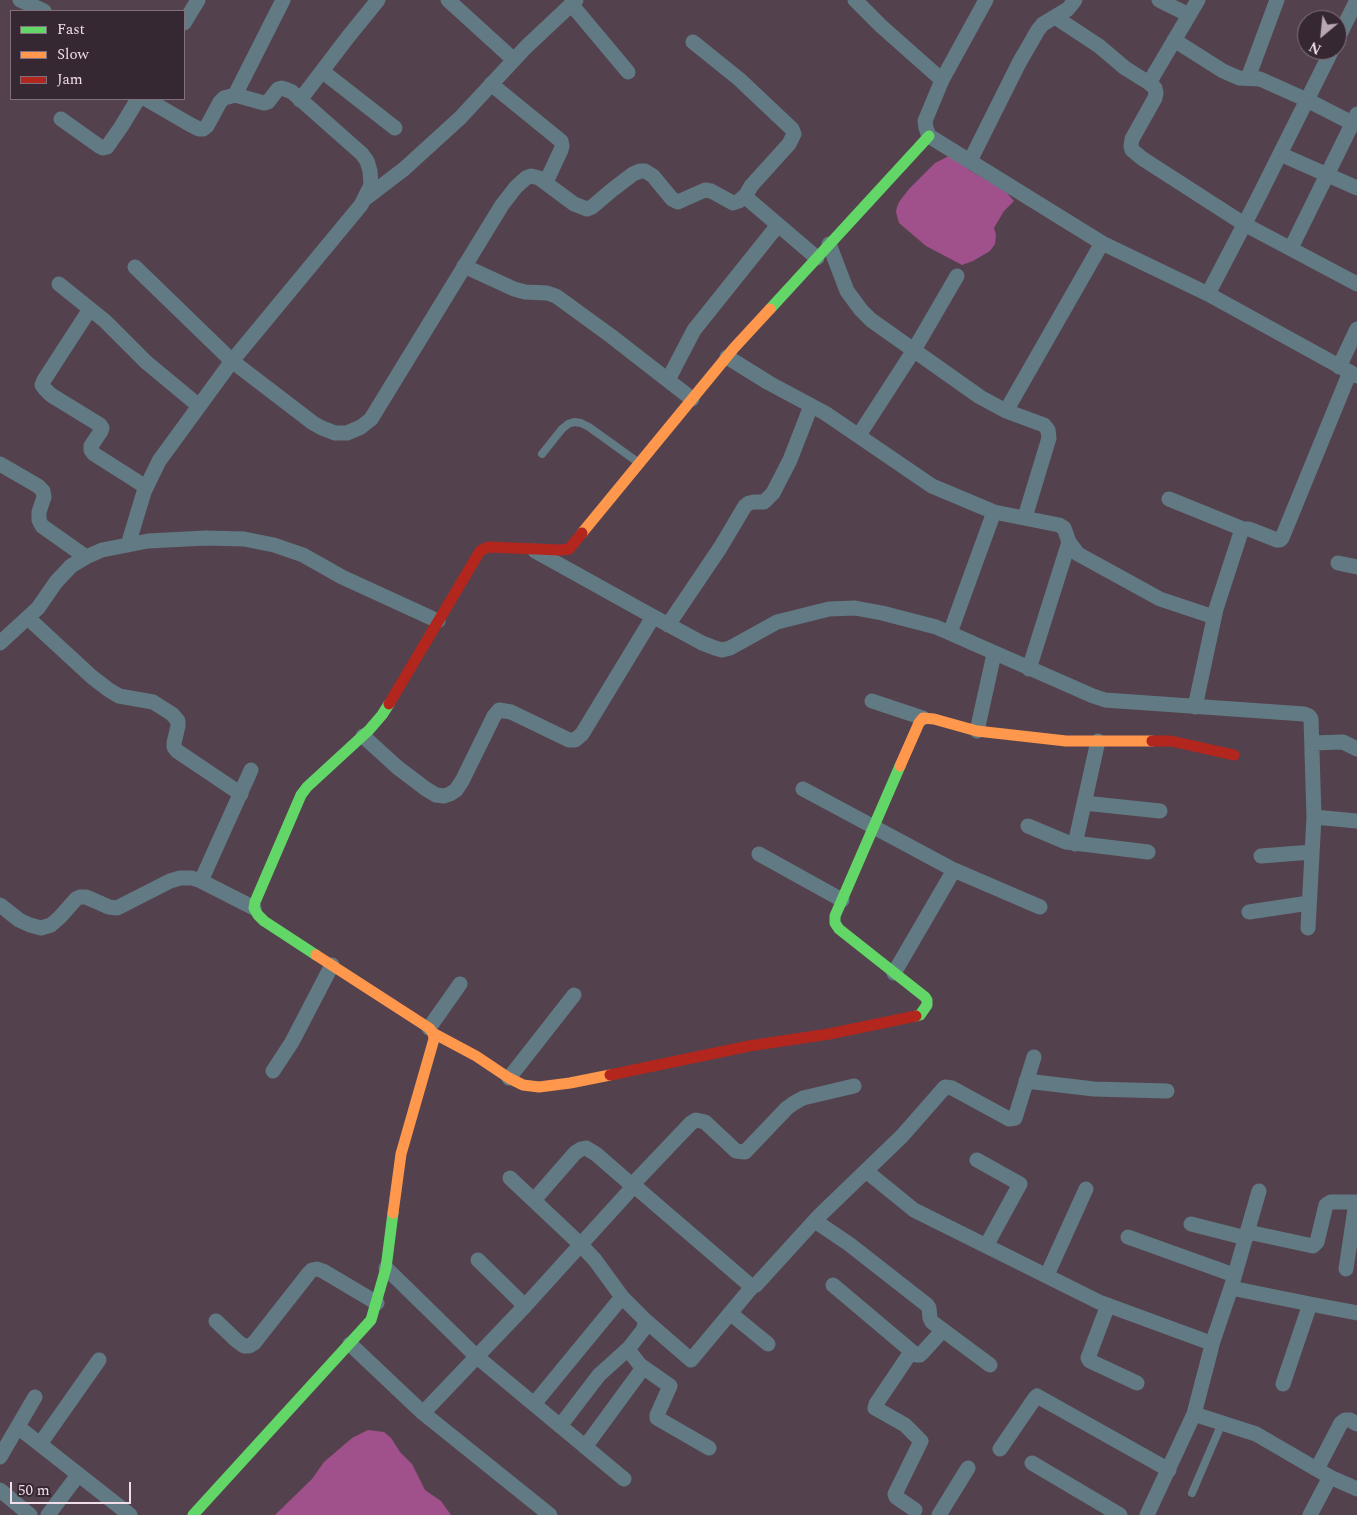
<!DOCTYPE html>
<html>
<head>
<meta charset="utf-8">
<style>
  body { margin:0 }
  #map { position:relative; width:1357px; height:1515px; overflow:hidden; background:#53424e; font-family:Spectral,serif }
  canvas { display:block }
  .legend { position:absolute; left:10px; top:10px; width:175px; height:90px; box-sizing:border-box; background:#362832; border:1px solid #81717c; margin:0; padding:6px 9px; list-style:none; font-size:15px; color:#f2deeb }
  .legend li { display:flex; align-items:center; gap:10px; height:25px }
  .legend b { width:25px; border:1px solid #81717c }
  .north { position:absolute; left:1297px; top:10px; width:50px; height:50px; box-sizing:border-box; background:#362832; border:1px solid #81717c; border-radius:50%; rotate:208deg; font-size:14px; font-weight:700; line-height:20px; text-align:center; color:#f2deeb }
  .north::after { content:''; display:block; margin:auto; width:18px; height:22px; background:#baa7b4; clip-path:polygon(50% 0,100% 100%,50% 72%,0 100%) }
  .scale { position:absolute; left:10px; top:1482px; width:121px; height:22px; box-sizing:border-box; border:2px solid #f2deeb; border-top:0; padding-left:6px; font-size:15px; line-height:18px; white-space:nowrap; color:#f2deeb; -webkit-text-stroke:4px #362832; paint-order:stroke }
</style>
</head>
<body>
<div id="map">
<canvas width="1357" height="1515"></canvas>
<ul class="legend">
<li><b style="height:6px;background:#63d668"></b>Fast</li>
<li><b style="height:6px;background:#ff974d"></b>Slow</li>
<li><b style="height:6px;background:#b3261e"></b>Jam</li>
</ul>
<div class="north">N</div>
<div class="scale">50 m</div>
</div>
<script>
const context = document.querySelector('canvas').getContext('2d');
context.lineJoin = 'round';
function fill(path, color) { context.fillStyle = color; context.fill(path, 'evenodd'); }
const toPath = rows => new Path2D(rows.map(r => 'M' + r).join(''));
function stroke(path, color, width, dash) { context.strokeStyle = color; context.lineWidth = width; context.lineCap = dash ? 'butt' : 'round'; context.setLineDash(dash || []); context.stroke(path); }
fill(toPath([
  [949,156,962,162,969,170,999,187,1007,193,1014,201,1004,211,994,228,996,235,995,244,990,251,973,261,962,265,926,246,899,223,896,212,897,207,899,202,909,189,935,163],
  [368,1430,384,1432,391,1438,400,1452,412,1464,425,1490,441,1501,451,1515,275,1515,312,1479,324,1462,352,1438]
]), '#a0508b');
stroke(toPath([
  [542,454,562,429,568,424,574,422,581,423,589,427,639,463],
  [1192,1493,1222,1423]
]), '#627a83', 8);
stroke(toPath([
  [20,0,44,11],
  [448,0,514,60],
  [855,0,881,26,942,80],
  [986,0,942,80,925,121,926,128,929,136,1102,243,1208,294,1357,376],
  [1159,0,1189,15],
  [571,4,628,72],
  [1055,17,1099,46,1125,68,1149,83,1155,88,1156,93,1155,98,1132,139,1131,146,1132,150,1143,159,1244,224,1357,284],
  [184,23,198,0],
  [1174,40,1223,71,1239,78,1260,79,1307,100,1352,123],
  [1337,40,1357,0],
  [693,42,739,79,792,129,794,134,789,144,751,186,746,195,749,200,817,258],
  [322,71,395,128],
  [1248,78,1277,0],
  [1149,83,1198,0],
  [491,84,561,141,562,146,561,150,546,182],
  [235,95,283,0],
  [300,100,348,37,378,0],
  [61,119,99,146,103,148,107,147,121,127,138,99],
  [1280,154,1357,188],
  [970,161,1019,63,1038,30,1043,24,1068,9,1075,0],
  [366,198,404,169,460,118,526,47,576,0],
  [829,244,847,291,861,310,871,320,980,397,1006,411,1044,425,1048,430,1049,438,1025,517],
  [1291,248,1357,114],
  [464,266,514,289,525,292,547,293,556,296,611,336,692,399],
  [135,267,232,361,313,423,322,428,335,433,347,433,361,427,371,419,502,205,516,187,526,178,531,176,539,178,574,204,587,209,592,207,612,190,633,174,640,171,645,171,653,176,672,199,678,202,705,190,711,191,733,203,739,201,746,195],
  [59,284,105,321,146,362,199,406],
  [1208,294,1257,200,1332,50],
  [90,309,44,380,42,385,45,389,51,395,100,425,102,428,101,431,91,446,91,450,94,454,146,487],
  [727,357,769,383,825,413,932,486,994,512,1059,525,1064,528,1069,542,1078,554,1160,599,1214,617],
  [1339,367,1357,329],
  [668,380,694,330,778,225],
  [1006,411,1102,243],
  [859,435,914,350,957,276],
  [0,464,38,486,43,491,44,497,39,512,39,520,42,526,86,557],
  [1169,499,1243,529],
  [128,545,144,492,159,461,232,361,361,205,371,185,370,171,367,161,362,154,292,92,285,89,281,88,278,89,268,102,264,103,235,95,224,98,220,102,207,126,203,129,199,129,191,125,146,99],
  [535,551,643,611,702,643,715,648,722,650,730,648,777,622,829,609,855,608,882,613,936,627,1093,696,1105,700,1304,714,1309,716,1311,719,1314,817,1308,928],
  [1338,563,1357,567],
  [28,618,92,677,109,690,119,696,153,702,172,714,178,721,178,726,174,743,174,747,177,751,241,794],
  [668,625,720,548,745,506,749,503,754,502,764,502,773,493,790,460,811,406],
  [950,633,994,512],
  [0,643,38,608,56,582,71,566,86,557,102,550,148,541,206,538,244,539,274,545,303,555,342,577,438,621],
  [1029,669,1069,542],
  [872,701,923,718],
  [1195,707,1216,609,1241,532,1243,529,1249,529,1277,540,1280,540,1282,538,1350,372],
  [977,731,994,654],
  [363,736,397,767,426,789,436,795,444,796,450,794,456,790,462,781,494,716,499,710,511,712,569,740,575,740,582,734,653,617],
  [1312,743,1343,742,1357,749],
  [803,789,954,870,1040,907],
  [1084,803,1160,811],
  [1314,817,1357,821],
  [1028,826,1066,842,1148,852],
  [1075,844,1098,741],
  [759,854,842,900],
  [1261,856,1312,852],
  [201,881,251,770],
  [0,905,19,920,30,925,41,928,51,925,60,917,76,899,80,897,86,897,109,907,117,908,170,881,180,878,192,878,201,881,254,908],
  [1249,912,1309,903],
  [894,973,954,870],
  [429,1028,460,984],
  [273,1071,292,1042,332,965],
  [509,1078,574,995],
  [1026,1081,1094,1089,1167,1091],
  [977,1160,1020,1184,986,1246],
  [866,1171,914,1210,1099,1302,1208,1342,1212,1344,1211,1349,1194,1414,1256,1434,1330,1477,1357,1489],
  [510,1178,580,1244,595,1260,622,1297,646,1321,643,1330,629,1348,630,1352,640,1365,670,1386,657,1415,657,1418,709,1448],
  [632,1185,691,1123,696,1120,705,1122,736,1151,745,1152,787,1108,794,1103,803,1098,854,1086],
  [534,1200,575,1153,581,1149,586,1148,596,1154,634,1187],
  [815,1221,849,1244,927,1305,929,1308,930,1318,932,1322,990,1365],
  [1191,1224,1246,1238],
  [1248,1232,1313,1246,1317,1242,1326,1205,1331,1202,1357,1202],
  [1128,1237,1234,1275],
  [478,1260,525,1306],
  [386,1268,476,1356,624,1479],
  [1346,1269,1356,1202],
  [1047,1275,1086,1189],
  [833,1285,916,1355,920,1355,923,1352,943,1330],
  [1231,1288,1310,1304,1283,1384],
  [1310,1304,1357,1313],
  [1108,1305,1088,1358,1090,1361,1137,1383],
  [730,1313,768,1344],
  [216,1321,237,1341,244,1346,249,1346,254,1343,309,1273,312,1270,317,1269,323,1271,377,1303],
  [646,1321,691,1360,752,1287],
  [350,1344,423,1413,550,1515],
  [1212,1344,1231,1288,1259,1191],
  [911,1352,876,1404,875,1408,905,1425,921,1441,895,1494,896,1497,915,1510],
  [534,1404,622,1297],
  [423,1413,525,1306,632,1188,634,1187,638,1189,752,1287,756,1285,818,1217,902,1136,945,1087,952,1088,1009,1119,1015,1118,1034,1057],
  [560,1426,599,1375,629,1348],
  [18,1427,130,1515],
  [40,1444,99,1360],
  [585,1447,643,1368],
  [1000,1449,1035,1398,1037,1396,1169,1470],
  [0,1457,35,1397],
  [1032,1463,1120,1515],
  [1317,1469,1341,1423,1345,1420,1350,1420,1357,1424],
  [0,1490,30,1515],
  [48,1515,78,1475],
  [939,1515,968,1468],
  [1147,1515,1194,1414],
  [1310,1515,1330,1477]
]), '#627a83', 15);
stroke(toPath([
  [770,309,929,136],
  [900,766,835,916,835,923,839,929,925,997,927,1000,927,1005,920,1015,916,1016],
  [316,955,264,921,258,915,254,908,255,902,301,795,307,787,369,730,382,715,389,704],
  [193,1515,371,1320,386,1268,393,1213]
]), '#63d668', 11);
stroke(toPath([
  [582,533,734,348,770,309],
  [900,766,919,723,923,718,934,719,977,731,1066,741,1152,741],
  [316,955,429,1028,433,1033,434,1039,401,1154,393,1213],
  [433,1033,476,1056,509,1078,523,1085,539,1087,570,1083,610,1075]
]), '#ff974d', 11);
stroke(toPath([
  [389,704,480,551,488,547,560,550,569,549,582,533],
  [1152,741,1171,741,1234,755],
  [610,1075,749,1046,829,1034,916,1016]
]), '#b3261e', 11);
</script>
</body>
</html>
